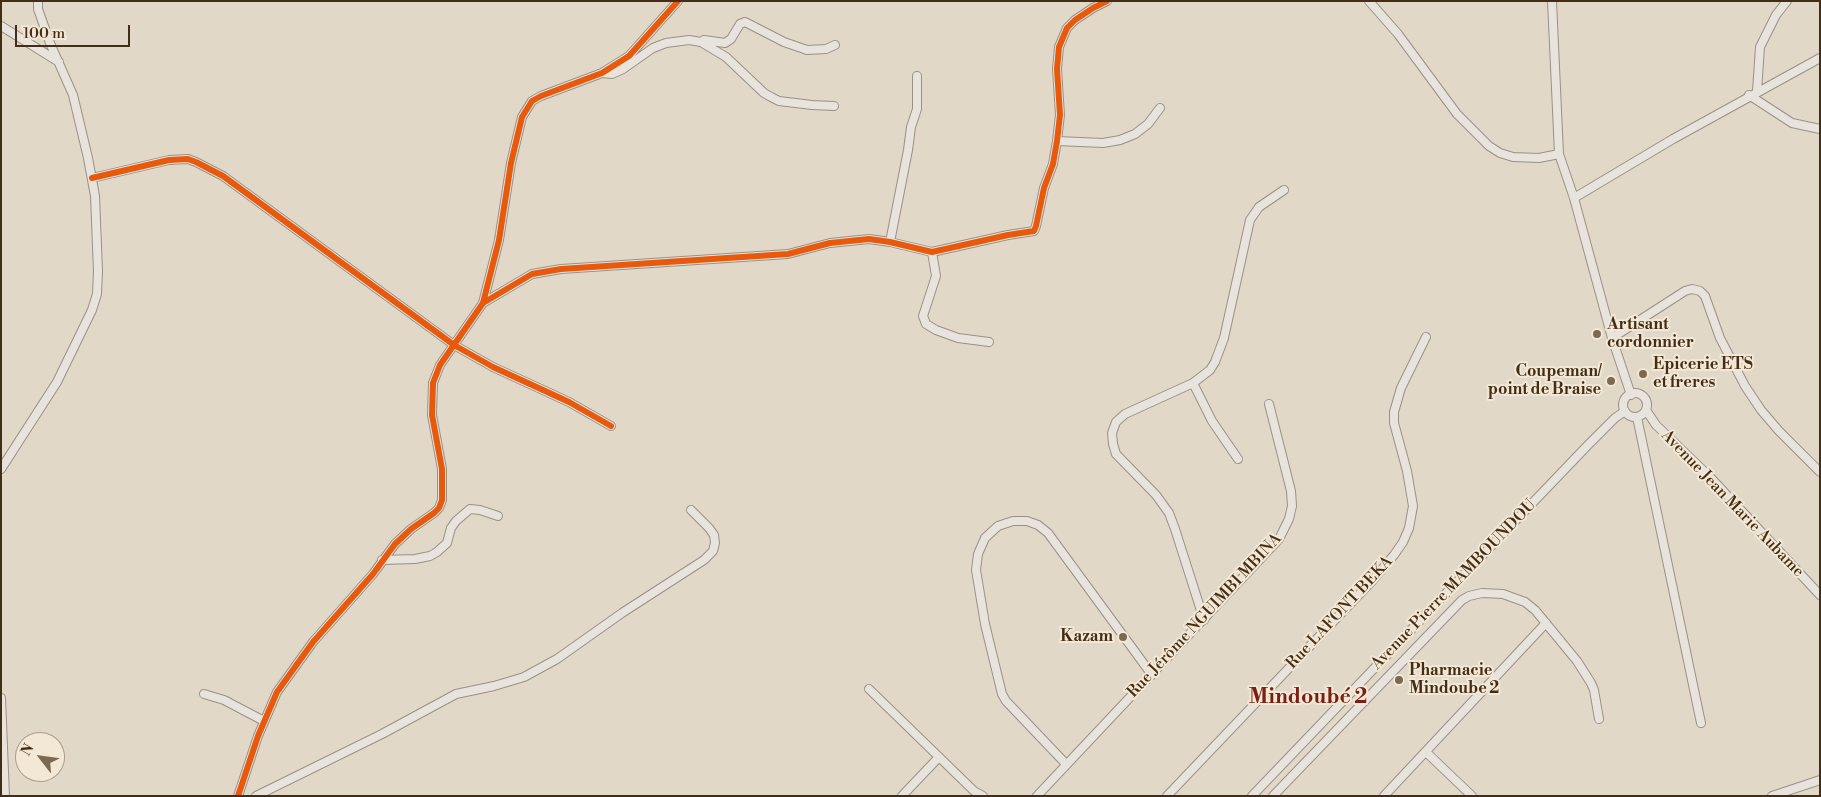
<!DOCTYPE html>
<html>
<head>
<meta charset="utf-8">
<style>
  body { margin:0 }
  #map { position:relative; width:1821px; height:797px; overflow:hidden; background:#e2d8c8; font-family:"Libre Bodoni",serif }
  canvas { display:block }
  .frame { position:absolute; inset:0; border:2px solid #432d16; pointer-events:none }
  .north { position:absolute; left:15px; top:732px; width:50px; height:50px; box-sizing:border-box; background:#f3e8d5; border:1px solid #ad9d89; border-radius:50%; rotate:300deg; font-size:14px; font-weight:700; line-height:20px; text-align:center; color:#432d16 }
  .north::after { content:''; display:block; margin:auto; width:18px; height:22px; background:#7b6954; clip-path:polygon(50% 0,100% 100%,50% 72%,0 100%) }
  .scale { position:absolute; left:15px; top:25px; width:115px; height:22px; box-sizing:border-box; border:2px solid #432d16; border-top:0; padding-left:6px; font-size:15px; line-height:18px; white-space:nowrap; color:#432d16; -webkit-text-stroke:4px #f3e8d5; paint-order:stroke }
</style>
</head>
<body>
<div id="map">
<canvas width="1821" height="797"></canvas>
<div class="frame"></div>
<div class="north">N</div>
<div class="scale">100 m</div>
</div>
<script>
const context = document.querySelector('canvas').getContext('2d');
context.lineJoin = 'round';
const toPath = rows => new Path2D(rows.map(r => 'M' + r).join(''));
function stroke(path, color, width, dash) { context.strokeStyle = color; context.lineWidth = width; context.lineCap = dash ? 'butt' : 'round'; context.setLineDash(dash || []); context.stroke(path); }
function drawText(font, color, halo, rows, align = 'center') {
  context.font = font + ' "Libre Bodoni",serif'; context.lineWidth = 4; context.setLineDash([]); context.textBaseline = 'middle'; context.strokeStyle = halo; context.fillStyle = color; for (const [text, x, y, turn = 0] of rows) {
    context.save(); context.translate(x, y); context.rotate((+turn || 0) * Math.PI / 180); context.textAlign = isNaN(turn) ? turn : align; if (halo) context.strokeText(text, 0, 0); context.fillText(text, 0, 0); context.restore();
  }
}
const minor = toPath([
  [1369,1,1398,34,1457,114,1489,146,1500,153,1513,157,1539,158,1559,154],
  [1552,1,1559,154,1574,198,1612,338,1631,395],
  [1,26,59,62],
  [704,40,725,43,731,39,740,24,745,22,784,42,807,50,826,49,835,45],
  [602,73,612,74,623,69,653,48,666,43,689,40,701,42,726,57,764,93,771,97,779,101,812,105,834,106],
  [1757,91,1760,47,1776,15,1787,1],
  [1749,95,1792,123,1820,129],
  [1057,141,1103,143,1120,140,1135,134,1148,124,1160,108],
  [92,178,169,160,188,159,196,162,223,176,454,345,493,367,569,402,611,426],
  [1574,198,1673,139,1820,58],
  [890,242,908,150,911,127,917,109,917,76],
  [932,252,936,276,923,316,926,324,936,330,958,338,989,342],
  [483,303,532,274,561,269,788,254,830,243,869,239,890,242,932,252,1008,235,1034,231,1036,226,1044,188,1053,164,1057,141,1060,115,1057,69,1059,47,1067,28,1075,20,1093,8,1107,1],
  [1612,338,1685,291,1692,289,1700,291,1705,296,1720,338,1745,386,1761,410,1779,431,1820,472],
  [1193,383,1212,421,1238,459],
  '1623 405a12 12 0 1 1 24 0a12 12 0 1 1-24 0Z',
  [1646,410,1656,425,1710,477,1820,595],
  [1637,417,1701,723],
  [1,469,57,382,92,310,97,294,98,271,95,196,88,158,73,95,50,43,38,9,38,1],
  [382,560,415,559,430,556,437,552,447,543,451,528,456,521,470,509,480,510,498,516],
  [1204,620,1175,529,1169,513,1156,495,1116,454,1113,444,1112,433,1116,422,1125,414,1193,383,1210,370,1215,362,1224,338,1250,220,1259,207,1284,190],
  [869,689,974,791,983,796],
  [204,694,224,700,264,721],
  [1,698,5,796],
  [1426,752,1472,796],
  [1066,764,1006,701,1002,694,985,624,976,570,978,554,985,538,998,526,1013,521,1027,521,1038,525,1048,533,1152,675],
  [238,796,258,736,277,692,313,642,373,574,395,544,411,529,434,513,439,508,442,500,442,469,432,415,433,383,440,365,483,303,499,240,511,163,522,117,532,101,541,96,602,73,629,56,678,1],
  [256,796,382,734,456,694,494,686,524,677,557,659,622,613,704,560,713,551,715,543,714,535,709,528,691,510],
  [902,796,939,757],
  [1037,796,1279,539,1289,519,1292,506,1291,491,1269,404],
  [1167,796,1372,581,1394,555,1403,542,1409,528,1413,506,1407,471,1394,423,1394,412,1401,388,1426,337],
  [1252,796,1587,446,1615,418,1625,411],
  [1273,796,1462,600,1469,596,1482,593,1503,594,1525,602,1535,610,1577,661,1591,683,1594,690,1599,719],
  [1384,796,1546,623],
  [1772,796,1820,780]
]);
stroke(minor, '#999185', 10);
stroke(minor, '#e8e3dc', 8);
stroke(toPath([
  [92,178,169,160,188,159,196,162,223,176,454,345,493,367,569,402,611,426],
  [483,303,532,274,561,269,788,254,830,243,869,239,890,242,932,252,1008,235,1034,231,1036,226,1044,188,1053,164,1057,141,1060,115,1057,69,1059,47,1067,28,1075,20,1093,8,1107,1],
  [238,796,258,736,277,692,313,642,373,574,395,544,411,529,434,513,439,508,442,500,442,469,432,415,433,383,440,365,483,303,499,240,511,163,522,117,532,101,541,96,602,73,629,56,678,1]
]), '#e8590c', 6);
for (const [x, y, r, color] of [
  [1597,334,5,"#7b6954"],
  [1643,374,5,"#7b6954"],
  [1611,381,5,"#7b6954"],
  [1123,637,5,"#7b6954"],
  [1399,680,5,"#7b6954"]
]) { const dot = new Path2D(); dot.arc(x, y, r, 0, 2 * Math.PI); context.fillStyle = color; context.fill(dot); stroke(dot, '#f3e8d5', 2); }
drawText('bold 16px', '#432d16', '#f3e8d5', [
  ["Artisant",1607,325],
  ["cordonnier",1607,343],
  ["Epicerie ETS",1653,365],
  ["et freres",1653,383],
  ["Coupeman/",1601,372,"right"],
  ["point de Braise",1601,390,"right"],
  ["Kazam",1113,637,"right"],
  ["Pharmacie",1409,671],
  ["Mindoube 2",1409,689]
], 'left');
drawText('16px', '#432d16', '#f3e8d5', [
  ["Avenue Jean Marie Aubame",1732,504,46],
  ["Avenue Pierre MAMBOUNDOU",1454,585,-46],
  ["Rue LAFONT BEKA",1340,613,-47],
  ["Rue Jérôme NGUIMBI MBINA",1205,616,-47]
]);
drawText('bold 21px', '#7a1f14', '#f3e8d5', [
  ["Mindoubé 2",1308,698]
]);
</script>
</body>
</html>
